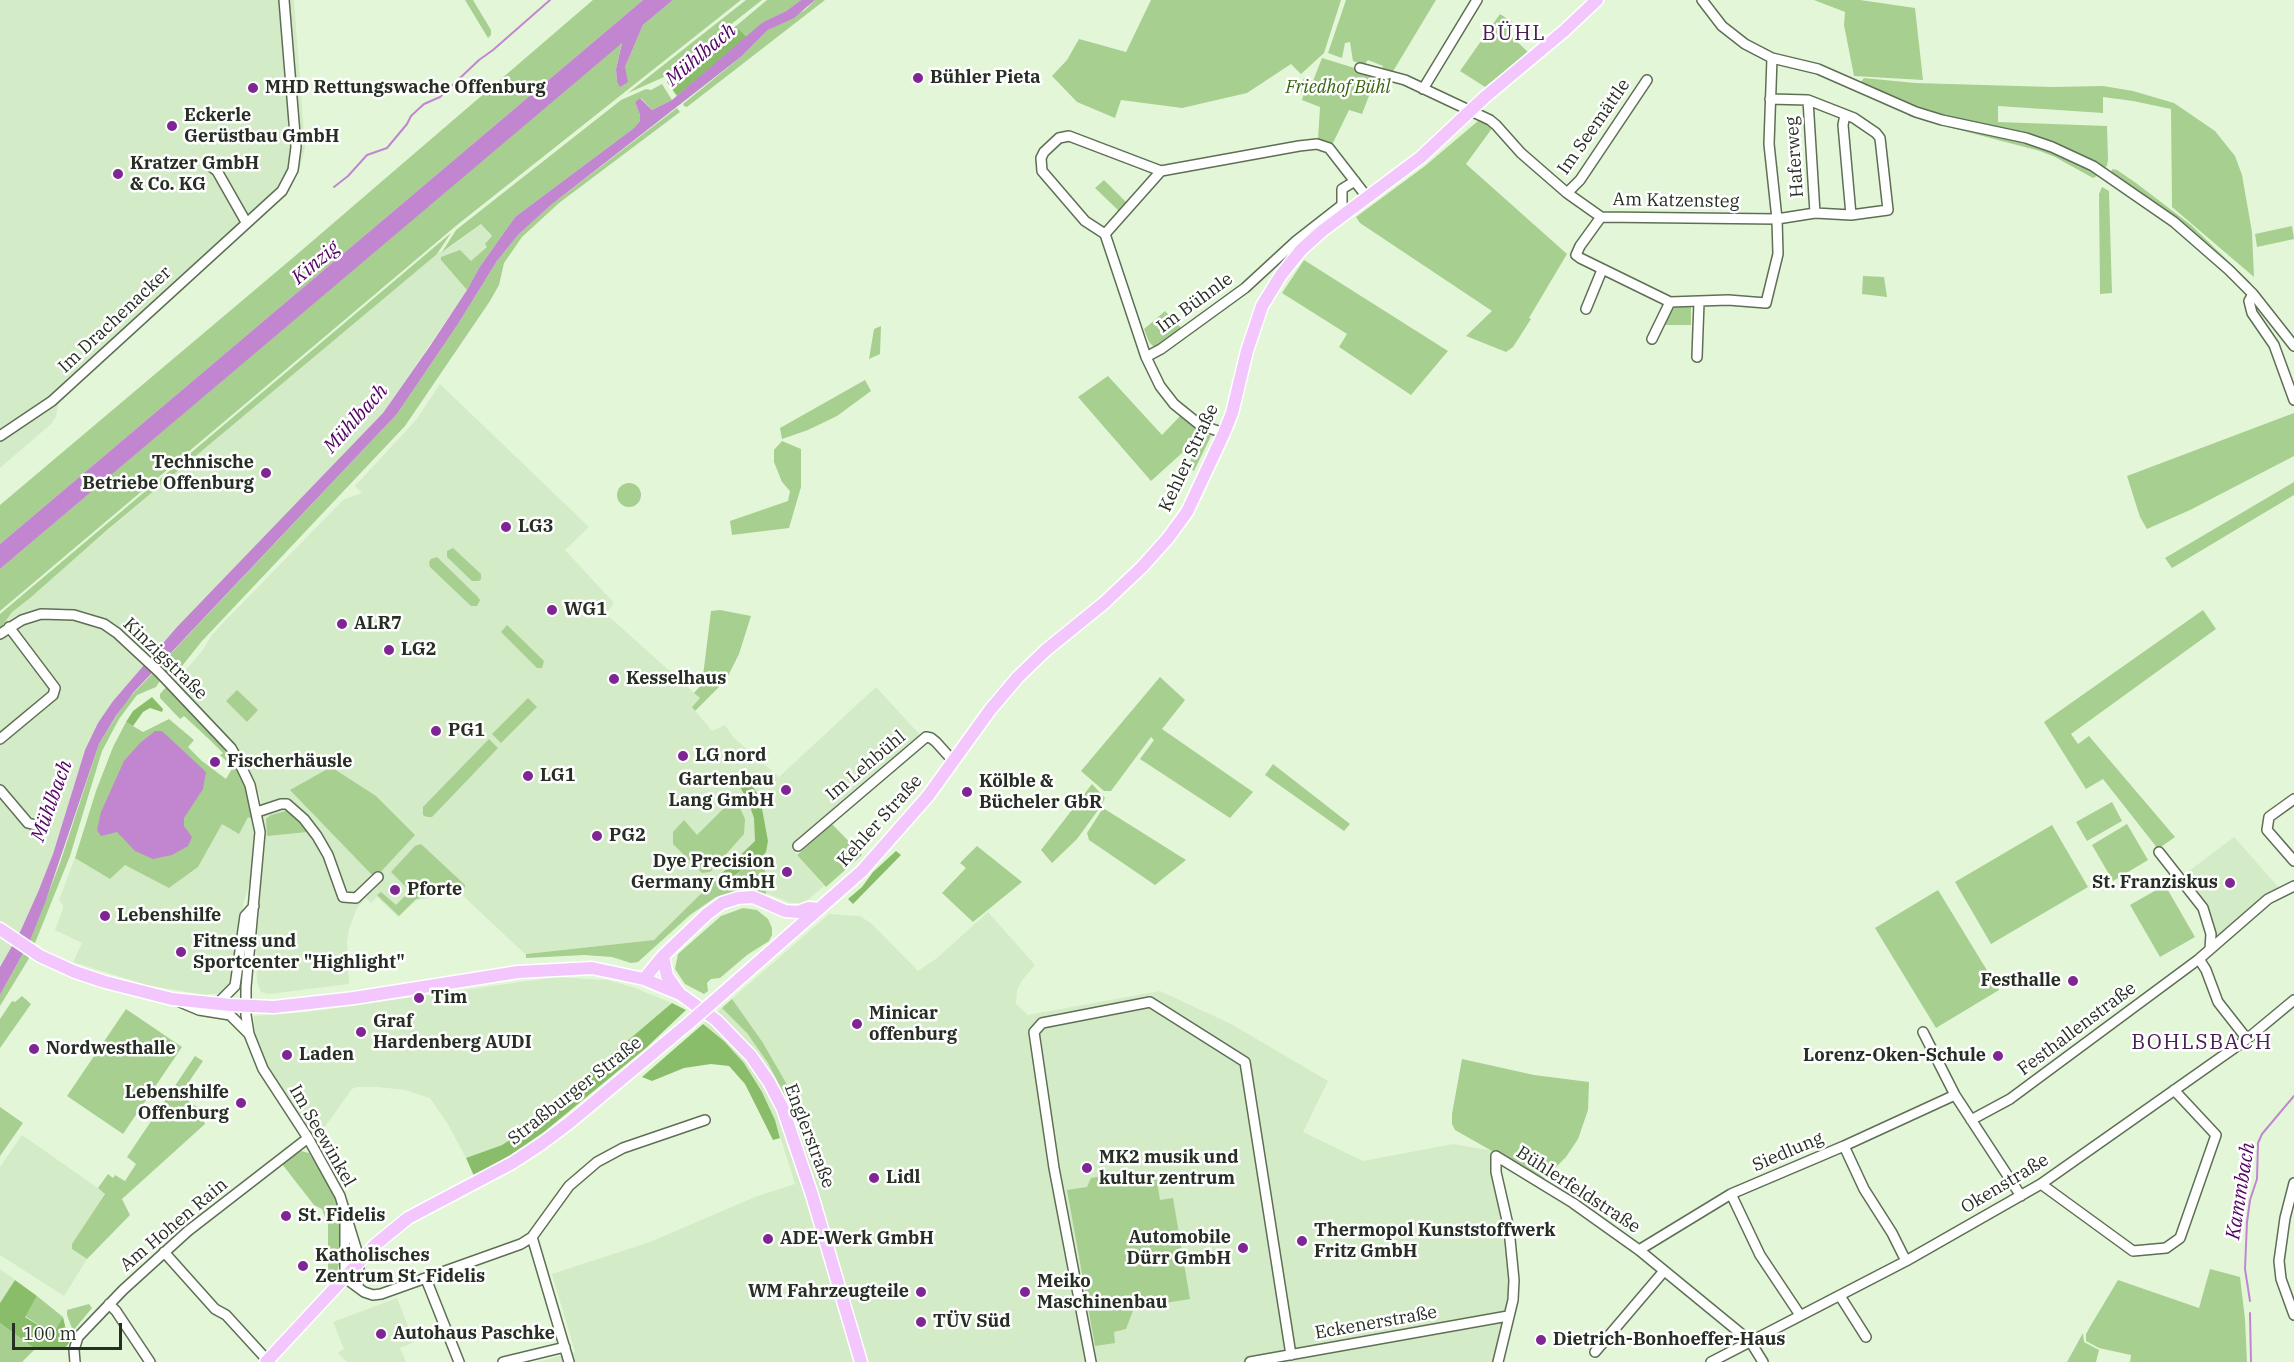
<!DOCTYPE html>
<html>
<head>
<meta charset="utf-8">
<style>
  body { margin:0 }
  #map { position:relative; width:2294px; height:1362px; overflow:hidden; background:#e3f7d8; font-family:"IBM Plex Serif",serif }
  canvas { display:block }
  .scale { position:absolute; left:12px; top:1323px; width:110px; height:27px; box-sizing:border-box; border:3px solid #272e23; border-top:0; padding-left:8px; font-size:18px; line-height:21px; white-space:nowrap; color:#272e23; -webkit-text-stroke:4px #fff; paint-order:stroke }
</style>
</head>
<body>
<div id="map">
<canvas width="2294" height="1362"></canvas>
<div class="scale">100 m</div>
</div>
<script>
const context = document.querySelector('canvas').getContext('2d');
context.lineJoin = 'round';
function fill(path, color) { context.fillStyle = color; context.fill(path, 'evenodd'); }
const toPath = rows => new Path2D(rows.map(r => 'M' + r).join(''));
function stroke(path, color, width, dash) { context.strokeStyle = color; context.lineWidth = width; context.lineCap = dash ? 'butt' : 'round'; context.setLineDash(dash || []); context.stroke(path); }
function drawText(font, color, halo, rows, align = 'center') {
  context.font = font + ' "IBM Plex Serif",serif'; context.lineWidth = 5; context.setLineDash([]); context.textBaseline = 'middle'; context.strokeStyle = halo; context.fillStyle = color; for (const [text, x, y, turn = 0] of rows) {
    context.save(); context.translate(x, y); context.rotate((+turn || 0) * Math.PI / 180); context.textAlign = isNaN(turn) ? turn : align; if (halo) context.strokeText(text, 0, 0); context.fillText(text, 0, 0); context.restore();
  }
}
fill(toPath([
  [0,0,294,0,305,147,300,168,291,185,278,201,71,391,58,405,56,417,51,424,0,468],
  [481,224,492,237,487,247,471,262,441,260,467,290,383,413,150,657,128,635,109,621,87,612,64,608,40,611,65,619,92,623,106,628,118,638,144,666,113,701,85,750,53,854,38,892,20,932,0,967,0,629,12,612,316,353,436,254,452,246],
  [440,384,589,527,565,550,614,603,606,614,700,698,692,707,712,731,725,725,733,737,779,777,876,687,920,735,791,848,824,886,809,899,801,903,790,903,758,890,747,889,734,891,724,893,706,903,654,940,525,954,460,893,417,900,398,917,377,897,371,903,366,898,357,908,349,929,347,941,349,984,269,994,261,992,257,982,256,944,265,840,260,797,248,768,229,740,174,683,203,650,211,636,221,625,343,500,362,493,355,486,416,420],
  [248,817,254,820,255,847,252,874,243,905,232,984,222,993,205,995,146,985,73,962,82,943,55,930,63,909,63,905,59,900,75,858,110,879,125,864,169,888,198,867,222,823],
  [2234,837,2280,889,2264,897,2214,941,2211,923,2181,877],
  [988,912,1035,965,1023,979,1017,990,1016,1004,1028,1015,1160,991,1231,1024,1328,1081,1303,1132,1363,1161,1453,1144,1494,1151,1507,1229,1511,1281,1494,1362,537,1362,575,1352,552,1274,650,1242,755,1197,795,1184,775,1120,762,1092,744,1063,724,1041,703,1024,829,914,860,916,872,924,918,971,937,958],
  [556,977,607,980,632,987,672,1003,513,1138,502,1145,466,1158,449,1126,430,1098,405,1090,377,1087,357,1087,352,1089,314,1142,272,1074,259,1049,255,1036,254,1016,307,1012],
  [22,1135,105,1193,72,1249,87,1259,64,1296,0,1255,0,1167],
  [0,1269,15,1280,0,1303],
  [397,1298,414,1342,400,1348,406,1362,347,1362,338,1353,344,1349,333,1322]
]), '#d3ebc6');
fill(toPath([
  [465,0,473,0,491,30,491,35,488,38],
  [593,0,643,0,0,544,0,505,295,256],
  [673,0,741,0,457,225,0,611,0,569,622,42,616,69,617,82,621,87,625,67,643,25],
  [746,0,762,0,664,77,628,93],
  [767,0,801,0,786,11,763,22,747,37,736,26],
  [815,0,825,0,687,107,684,106,683,104,742,56,768,30,805,10],
  [1151,0,1341,0,1324,53,1301,74,1291,64,1247,93,1182,108,1121,100,1115,118,1077,102,1052,76,1067,60,1079,39,1126,52],
  [1346,0,1436,0,1392,73,1382,70,1383,66,1368,60,1364,65,1353,61,1350,42,1345,43,1342,58,1328,53],
  [1814,0,1860,0,1915,8,1923,80,1854,76,1844,25,1845,12],
  [1500,14,1515,24,1508,33,1529,53,1485,87,1460,71],
  [1322,58,1377,75,1362,114,1349,110,1332,145,1318,139,1320,107,1302,100,1304,93,1299,91,1304,78,1313,81],
  [1864,78,1915,83,2052,87,2103,86,2133,91,2174,103,2215,131,2235,156,2242,175,2252,232,2254,277,2172,207,2171,109,2133,101,2103,97,2103,113,1998,106,1998,122,2107,126,2108,159,2107,166,2102,169,2085,159,1907,105,1860,83],
  [662,84,672,100,652,110,641,98,635,102,640,115,640,121,634,128,515,217,479,268,467,290,441,260,441,257,460,250,471,261,487,247,485,244,492,236,481,224,442,252,456,230,621,100,646,89,651,90],
  [677,108,680,112,559,203,522,237,504,263,499,285,490,301,405,426,202,641,174,676,170,676,160,665,397,414,458,324,497,261,518,235,551,205],
  [1908,112,2028,142,2074,160,2096,173,2097,176,2093,178,2055,157,2040,151,1925,121,1909,116],
  [1478,121,1493,127,1466,164,1567,254,1529,318,1531,319,1513,347,1506,352,1466,336,1492,311,1360,223,1356,217,1425,166],
  [2112,169,2117,170,2136,183,2191,225,2251,283,2248,284,2111,175],
  [1104,180,1127,203,1119,211,1095,188],
  [2102,187,2109,191,2112,293,2100,294,2099,194],
  [2292,226,2294,239,2257,247,2255,234],
  [451,233,437,254,106,531,30,598,12,612,0,629,0,614],
  [1304,260,1448,351,1411,395,1339,347,1347,334,1282,293],
  [1863,276,1884,277,1887,297,1862,294],
  [1672,307,1691,307,1691,325,1663,325],
  [1165,311,1183,330,1154,347,1149,342,1144,329],
  [881,326,880,354,869,359,874,329],
  [1108,376,1162,435,1181,415,1200,431,1211,436,1194,471,1189,468,1193,449,1191,445,1151,481,1078,397],
  [865,380,871,391,837,416,808,430,782,439,780,428],
  [2294,413,2294,456,2190,510,2147,529,2140,517,2127,476],
  [782,441,801,449,801,487,789,528,732,535,730,521,788,501,790,491,782,482,774,462,774,450],
  [2294,482,2294,495,2172,568,2165,558],
  '617 495a12 12 0 1 1 24 0a12 12 0 1 1-24 0Z',
  [453,548,481,574,481,579,479,581,472,581,447,557,447,551],
  [437,557,477,596,480,600,477,606,471,606,430,567,429,562,431,559],
  [720,610,751,616,739,654,726,680,695,711,692,707,700,698,694,693,702,684,711,611],
  [2203,610,2216,629,2071,734,2078,744,2089,736,2175,837,2158,849,2103,779,2086,789,2044,722],
  [507,625,544,661,542,668,537,668,501,632],
  [153,673,160,681,156,687,137,695,119,719,102,751,70,856,35,943,30,941,60,863,99,744,126,701],
  [1160,677,1185,700,1162,729,1253,792,1230,818,1140,759,1154,740,1151,737,1111,791,1104,791,1081,771],
  [167,686,214,736,231,759,247,786,254,820,248,817,239,834,222,824,198,867,169,888,125,865,110,879,75,858,96,791,113,747,126,722,143,732,169,719,194,740,188,747,202,761,226,779,233,767,220,755,223,753,211,741,184,716,180,719,160,698,160,694],
  [237,690,258,710,247,722,226,701],
  [528,698,537,707,501,743,492,734],
  [489,739,498,748,432,817,427,817,423,815,423,807],
  [1273,764,1350,824,1344,831,1265,775],
  [331,767,376,796,415,835,375,878,290,790],
  [1092,784,1105,798,1101,806,1077,839,1052,863,1041,850],
  [735,797,745,819,744,834,710,872,702,873,673,844,673,832,684,820,697,835],
  [2112,802,2122,821,2087,841,2076,822],
  [1103,808,1186,860,1155,885,1089,840,1087,833],
  [286,811,303,825,307,832,267,836,266,819,271,815],
  [832,824,862,855,826,887,797,855],
  [2127,824,2148,860,2113,881,2092,845],
  [2052,825,2088,887,1991,944,1955,882],
  [421,844,465,885,465,887,460,891,416,899,399,916,377,895,381,892,396,905,410,891,391,872,415,846],
  [977,846,1022,882,973,922,942,893,966,868,960,863],
  [760,859,765,870,766,894,747,889,716,897,690,915,638,962,631,963,612,957,584,955,526,958,526,954,654,940,718,877,727,882,752,862],
  [2165,885,2195,937,2160,957,2130,905],
  [1938,890,1999,990,1936,1028,1875,928],
  [743,908,757,910,768,919,772,928,772,935,769,941,747,955,720,978,711,979,707,983,708,991,704,994,685,984,675,969,678,954,721,916],
  [23,954,30,956,28,960,0,1006,0,995],
  [22,996,31,1004,0,1048,0,1019,12,1001,15,1002],
  [732,999,763,1043,786,1083,802,1119,800,1124,768,1063,747,1033,722,1008],
  [126,1009,182,1047,123,1134,67,1096],
  [195,1056,203,1061,180,1095,197,1107,205,1124,122,1199,130,1215,87,1259,72,1249,72,1244,105,1194,98,1188,108,1174,113,1178,115,1175,125,1181,136,1164,127,1157],
  [1462,1059,1534,1075,1589,1082,1588,1110,1578,1139,1566,1157,1543,1180,1455,1130,1452,1124,1452,1114],
  [0,1107,23,1123,0,1156],
  [301,1151,309,1153,337,1198,341,1213,340,1260,337,1272,332,1278,328,1269,328,1225,322,1209,314,1205,282,1164],
  [1126,1172,1128,1181,1156,1176,1160,1200,1173,1198,1190,1299,1134,1308,1126,1329,1114,1332,1115,1343,1095,1346,1067,1190,1087,1187,1091,1178],
  [2210,1269,2240,1277,2245,1319,2247,1362,2130,1362,2131,1355,2099,1348,2086,1341,2086,1334,2091,1325,2118,1280,2199,1308],
  [37,1296,63,1317,53,1334,25,1316],
  [89,1304,92,1308,73,1331,67,1315,67,1310],
  [0,1323,35,1349,22,1362,0,1362],
  [2083,1333,2084,1342,2099,1350,2096,1362,2067,1362]
]), '#a7cf90');
fill(toPath([
  [736,26,747,37,677,96,667,82,671,77],
  [152,697,163,709,162,712,150,708,143,712,133,726,126,722,133,711],
  [743,779,751,784,760,798,768,841,766,852,760,859,752,862,726,882,718,877,755,841,754,818,748,801,736,780],
  [896,851,901,855,853,904,848,899,862,887,873,872],
  [672,1003,686,1010,646,1048,544,1132,509,1156,474,1176,466,1158,502,1145,513,1138],
  [703,1024,724,1041,744,1063,762,1092,775,1120,780,1138,773,1140,745,1084,729,1066,711,1064,684,1068,652,1081,642,1077],
  [15,1280,37,1296,25,1317,53,1334,63,1317,69,1343,66,1347,60,1350,35,1349,0,1323,0,1303]
]), '#8abd6a');
fill(toPath([
  [643,0,673,0,643,25,625,67,628,82,620,87,617,82,616,69,622,43,0,569,0,544],
  [801,0,815,0,794,18,768,30,742,56,551,205,518,235,497,261,458,324,397,414,133,693,116,716,99,744,45,903,30,941,0,995,0,967,20,932,38,892,53,854,85,750,98,723,113,701,177,627,383,413,430,346,467,290,479,268,515,217,634,128,640,121,640,115,635,102,640,98,652,110,672,100,763,22,786,11],
  [155,731,162,731,206,772,203,789,184,818,184,826,192,837,188,846,172,855,153,859,135,851,117,832,101,836,97,830,101,812,124,761,140,743]
]), '#c286d1');
stroke(toPath([
  [334,187,348,176,367,155,387,148,407,124,411,116,424,104,440,97,479,60,493,50,550,0],
  [2250,1301,2245,1269,2247,1222,2250,1200,2257,1179,2258,1143,2262,1134,2294,1096],
  [2250,1313,2251,1362]
]), '#c286d1', 2);
const minor = toPath([
  [1702,0,1722,26,1745,44,1772,58,1818,69,1916,112,1942,120,2026,138,2052,147,2093,166,2174,222,2229,270,2253,294,2294,346],
  [1360,68,1405,80,1490,120,1496,125,1521,153,1567,193,1601,217,1777,219,1815,213,1851,215,1888,210,1880,138,1876,133,1854,118,1808,100,1770,99],
  [1423,89,1477,0],
  [1808,100,1815,213],
  [1845,115,1843,125,1851,215],
  [209,165,217,171,246,222],
  [1567,193,1580,180,1647,80],
  [1601,217,1580,246,1576,255,1580,258,1670,302,1728,300,1766,303,1778,254,1777,219,1769,144,1772,58],
  [1105,234,1085,221,1042,171,1041,158,1044,152,1059,138,1069,136,1161,171],
  [2253,294,2249,301,2252,313,2274,345,2294,400],
  [1586,309,1602,270],
  [1652,339,1670,302],
  [1146,357,1161,349,1245,288,1296,241,1342,205,1342,189,1355,181],
  [1697,357,1699,302],
  [1224,433,1200,425,1174,404,1160,386,1146,357,1105,234,1161,171,1299,146,1317,144,1329,148,1367,197],
  [0,436,52,401,282,191,293,170,296,147,284,0],
  [0,634,22,620,41,614,74,615,104,624,117,633,159,672,231,748,239,762,250,785,260,832,246,987,246,1015,249,1034,263,1069,308,1138,340,1196,360,1261,357,1276,358,1286],
  [0,739,53,695,55,688,9,627],
  [0,790,28,823,43,827],
  [2294,799,2269,817,2267,830,2294,861],
  [257,812,281,804,287,804,304,819,317,836,328,855,343,897,356,898,378,877],
  [798,846,926,737,931,738,936,742,954,762],
  [2159,852,2203,908,2211,934,2210,949],
  [2199,959,2206,970,2218,1002,2247,1039],
  [180,1002,199,1010,230,1015,249,1034],
  [217,1004,235,986,245,916,254,906],
  [1923,1032,1955,1095,2021,1196],
  [1971,1120,2010,1099,2199,959,2268,899,2294,886],
  [1844,1146,1864,1189,1892,1233,1906,1261],
  [2294,1183,2285,1218,2279,1261,2281,1279,2294,1315],
  [2041,1184,2133,1251,2166,1248,2180,1238,2216,1135,2174,1090],
  [1731,1194,1760,1255,1800,1315],
  [345,1225,345,1278,364,1292,373,1295,381,1294,521,1244,532,1237,569,1186,597,1162,623,1148,705,1120],
  [532,1237,569,1362],
  [1639,1250,1731,1194,1844,1146,1955,1095],
  [164,1252,215,1309,226,1315,269,1362],
  [426,1279,459,1362],
  [1840,1296,1866,1337],
  [109,1304,116,1311,150,1362],
  [1595,1352,1664,1271],
  [75,1362,74,1350,78,1337,123,1290,188,1231,308,1138],
  [503,1362,565,1347],
  [1091,1362,1054,1168,1034,1032,1042,1023,1150,1002,1245,1062,1291,1355],
  [1250,1362,1508,1316],
  [1498,1362,1513,1300,1514,1280,1509,1229,1496,1172,1496,1156,1573,1203,1639,1250,1750,1341,1763,1362],
  [1711,1362,1906,1261,2041,1184,2247,1039,2294,1000]
]);
const major = toPath([
  [0,929,40,956,75,972,105,982,172,999,230,1005,274,1007,354,998,518,972,592,968,644,979,680,994,716,1020,751,1056,769,1082,783,1109,812,1195,861,1362],
  [663,956,667,976,679,993],
  [644,979,663,956,707,914,722,903,738,898,753,897,785,911,798,912,809,908,819,909],
  [721,995,862,871,928,796,990,710,1018,677,1046,650,1104,603,1142,567,1168,538,1187,512,1224,433,1232,413,1247,351,1262,306,1281,275,1301,250,1322,231,1421,157,1485,97,1564,31,1597,0],
  [266,1362,375,1245,408,1218,512,1163,541,1144,569,1123,689,1023]
]);
stroke(minor, '#5e6f55', 12);
stroke(major, '#fff', 15);
stroke(minor, '#fff', 9);
stroke(major, '#f3c7fe', 12);
const majorBridge = toPath([
  [689,1023,721,995]
]);
stroke(majorBridge, '#fff', 15, []);
stroke(majorBridge, '#f3c7fe', 12);
for (const [x, y, r, color] of [
  [918,78,6,"#7f2694"],
  [253,88,6,"#7f2694"],
  [172,126,6,"#7f2694"],
  [118,174,6,"#7f2694"],
  [266,473,6,"#7f2694"],
  [506,527,6,"#7f2694"],
  [552,610,6,"#7f2694"],
  [342,624,6,"#7f2694"],
  [389,650,6,"#7f2694"],
  [614,679,6,"#7f2694"],
  [436,731,6,"#7f2694"],
  [683,756,6,"#7f2694"],
  [215,762,6,"#7f2694"],
  [528,776,6,"#7f2694"],
  [786,790,6,"#7f2694"],
  [967,792,6,"#7f2694"],
  [597,836,6,"#7f2694"],
  [787,872,6,"#7f2694"],
  [2230,883,6,"#7f2694"],
  [395,890,6,"#7f2694"],
  [105,916,6,"#7f2694"],
  [181,952,6,"#7f2694"],
  [2073,981,6,"#7f2694"],
  [419,998,6,"#7f2694"],
  [857,1024,6,"#7f2694"],
  [361,1032,6,"#7f2694"],
  [34,1049,6,"#7f2694"],
  [287,1055,6,"#7f2694"],
  [1998,1056,6,"#7f2694"],
  [241,1103,6,"#7f2694"],
  [1087,1168,6,"#7f2694"],
  [874,1178,6,"#7f2694"],
  [286,1216,6,"#7f2694"],
  [768,1239,6,"#7f2694"],
  [1302,1241,6,"#7f2694"],
  [1243,1248,6,"#7f2694"],
  [303,1266,6,"#7f2694"],
  [921,1292,6,"#7f2694"],
  [1025,1292,6,"#7f2694"],
  [921,1322,6,"#7f2694"],
  [381,1334,6,"#7f2694"],
  [1541,1340,6,"#7f2694"]
]) { const dot = new Path2D(); dot.arc(x, y, r, 0, 2 * Math.PI); context.fillStyle = color; context.fill(dot); stroke(dot, '#fff', 2); }
drawText('bold 18px', '#272e23', '#fff', [
  ["Bühler Pieta",930,78],
  ["MHD Rettungswache Offenburg",265,88],
  ["Eckerle",184,116],
  ["Gerüstbau GmbH",184,137],
  ["Kratzer GmbH",130,164],
  ["& Co. KG",130,185],
  ["Technische",254,463,"right"],
  ["Betriebe Offenburg",254,484,"right"],
  ["LG3",518,527],
  ["WG1",564,610],
  ["ALR7",354,624],
  ["LG2",401,650],
  ["Kesselhaus",626,679],
  ["PG1",448,731],
  ["LG nord",695,756],
  ["Fischerhäusle",227,762],
  ["LG1",540,776],
  ["Gartenbau",774,780,"right"],
  ["Lang GmbH",774,801,"right"],
  ["Kölble &",979,782],
  ["Bücheler GbR",979,803],
  ["PG2",609,836],
  ["Dye Precision",775,862,"right"],
  ["Germany GmbH",775,883,"right"],
  ["St. Franziskus",2218,883,"right"],
  ["Pforte",407,890],
  ["Lebenshilfe",117,916],
  ["Fitness und",193,942],
  ["Sportcenter \"Highlight\"",193,963],
  ["Festhalle",2061,981,"right"],
  ["Tim",431,998],
  ["Minicar",869,1014],
  ["offenburg",869,1035],
  ["Graf",373,1022],
  ["Hardenberg AUDI",373,1043],
  ["Nordwesthalle",46,1049],
  ["Laden",299,1055],
  ["Lorenz-Oken-Schule",1986,1056,"right"],
  ["Lebenshilfe",229,1093,"right"],
  ["Offenburg",229,1114,"right"],
  ["MK2 musik und",1099,1158],
  ["kultur zentrum",1099,1179],
  ["Lidl",886,1178],
  ["St. Fidelis",298,1216],
  ["Thermopol Kunststoffwerk",1314,1231],
  ["Fritz GmbH",1314,1252],
  ["Automobile",1231,1238,"right"],
  ["Dürr GmbH",1231,1259,"right"],
  ["ADE-Werk GmbH",780,1239],
  ["Katholisches",315,1256],
  ["Zentrum St. Fidelis",315,1277],
  ["Meiko",1037,1282],
  ["Maschinenbau",1037,1303],
  ["WM Fahrzeugteile",909,1292,"right"],
  ["TÜV Süd",933,1322],
  ["Autohaus Paschke",393,1334],
  ["Dietrich-Bonhoeffer-Haus",1553,1340]
], 'left');
drawText('italic 18px', '#386610', '#fff', [
  ["Friedhof Bühl",1338,88]
]);
drawText('18px', '#272e23', '#fff', [
  ["Im Seemättle",1594,127,-55],
  ["Haferweg",1795,157,-94],
  ["Am Katzensteg",1676,201,1],
  ["Im Bühnle",1195,303,-36],
  ["Im Drachenacker",115,320,-43],
  ["Kehler Straße",1189,458,-65],
  ["Kinzigstraße",165,659,44],
  ["Im Lehbühl",866,766,-40],
  ["Kehler Straße",880,821,-48],
  ["Festhallenstraße",2077,1029,-37],
  ["Straßburger Straße",575,1091,-38],
  ["Im Seewinkel",322,1136,60],
  ["Englerstraße",809,1136,69],
  ["Siedlung",1788,1152,-23],
  ["Okenstraße",2005,1184,-31],
  ["Bühlerfeldstraße",1578,1190,33],
  ["Am Hohen Rain",174,1225,-40],
  ["Eckenerstraße",1376,1323,-10]
]);
drawText('italic 20px', '#530364', '#fff', [
  ["Mühlbach",701,55,-40],
  ["Kinzig",316,263,-40],
  ["Mühlbach",356,419,-48],
  ["Mühlbach",52,801,-70],
  ["Kammbach",2241,1191,-81]
]);
context.letterSpacing = '1.5px';
drawText('21px', '#4a2054', '#fff', [
  ["BÜHL",1514,34],
  ["BOHLSBACH",2202,1043]
]);
context.letterSpacing = '0px';
</script>
</body>
</html>
